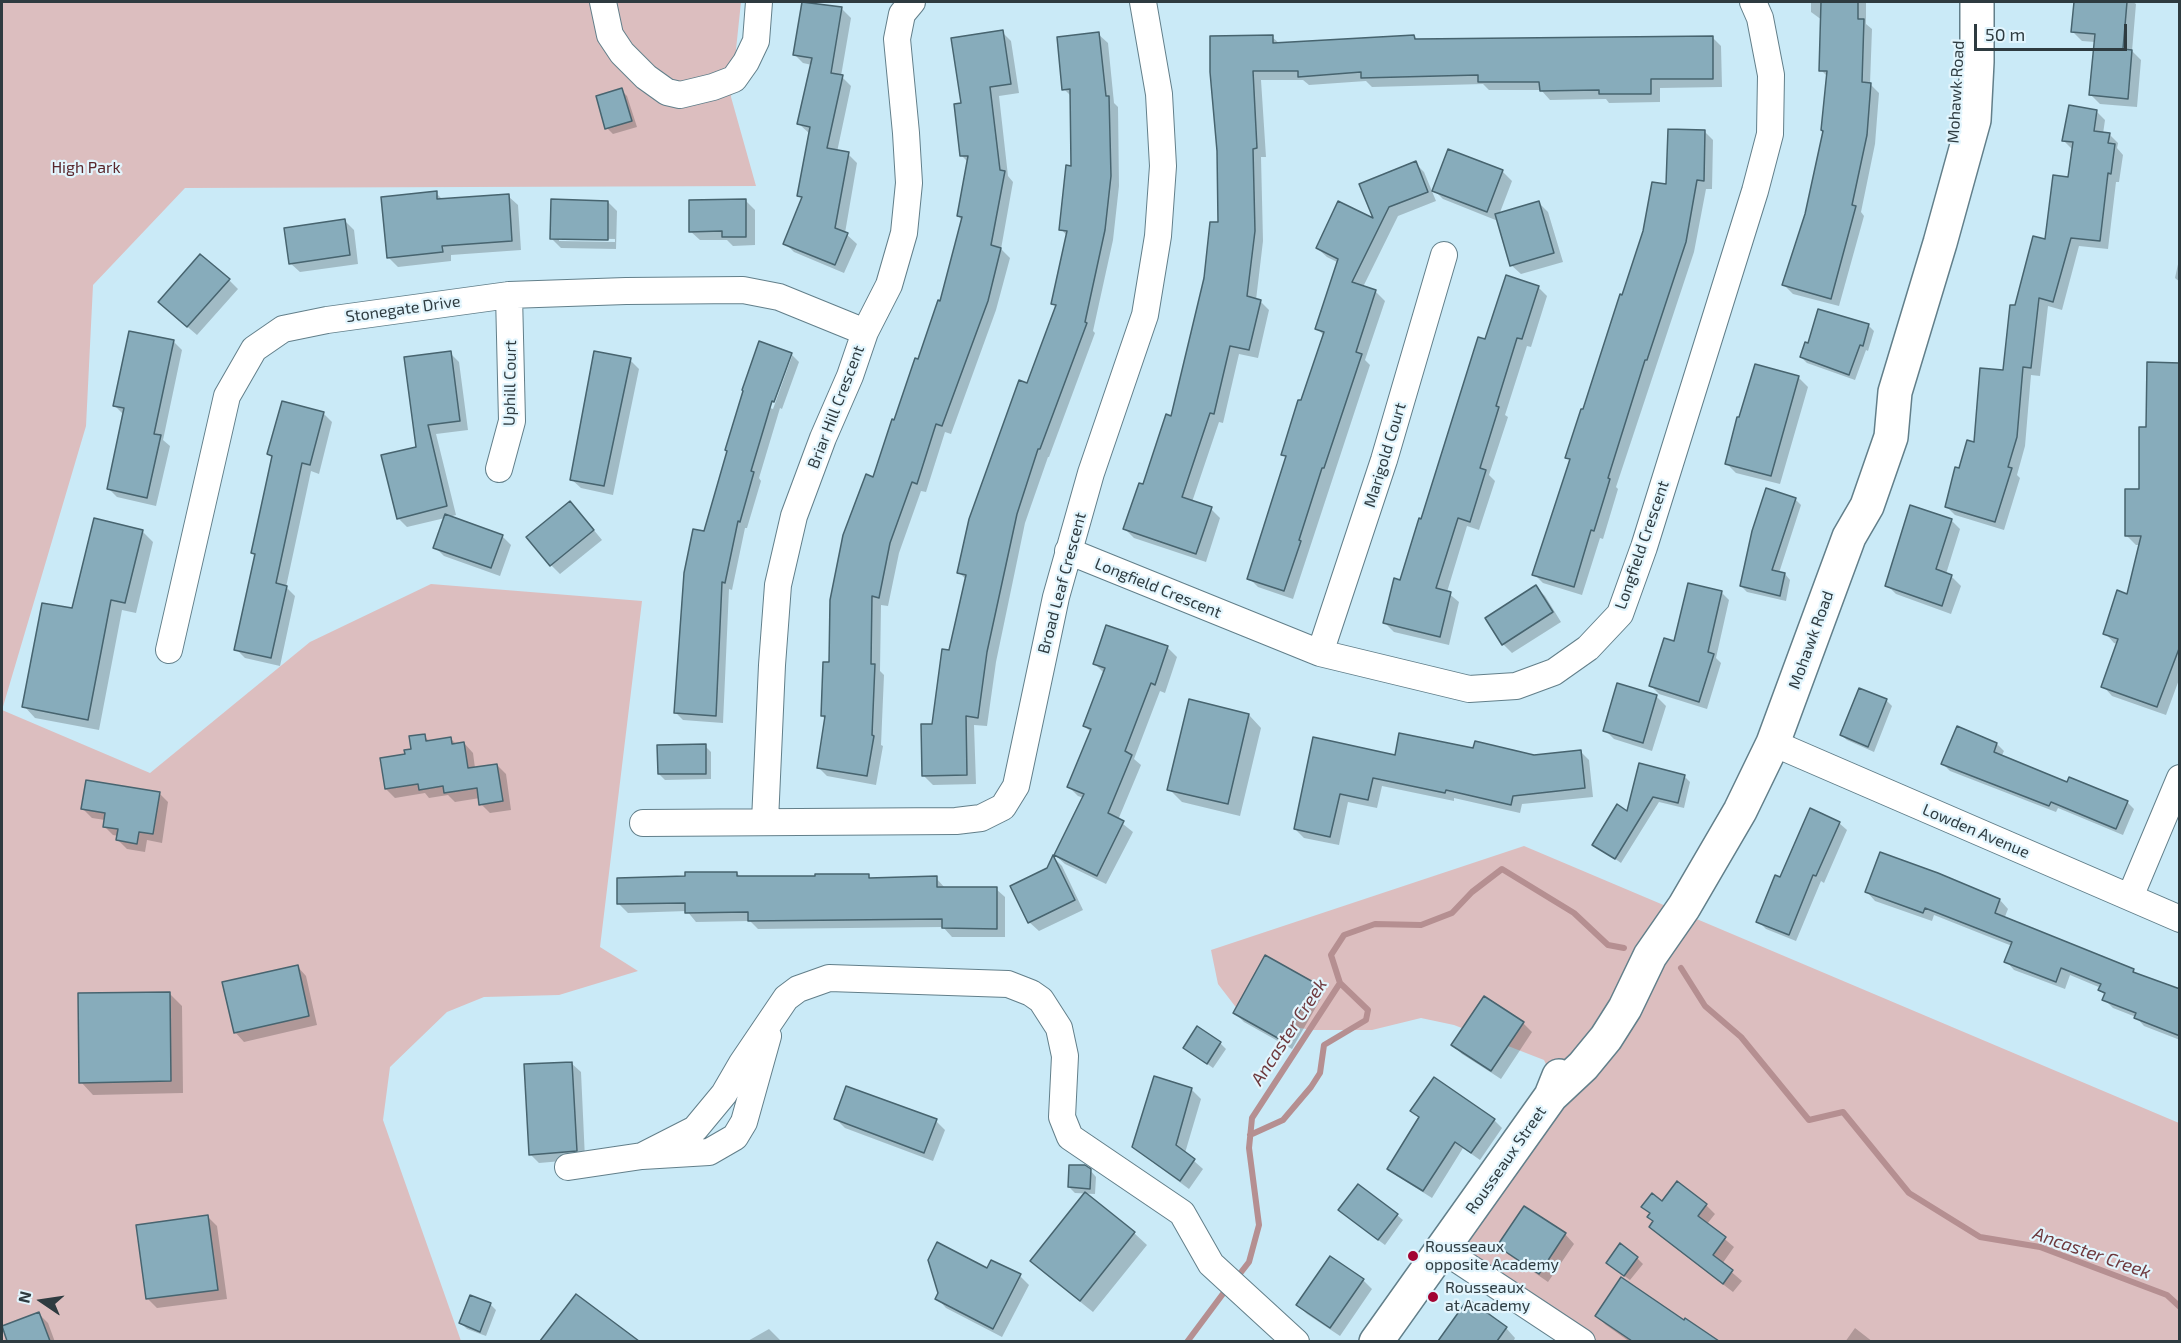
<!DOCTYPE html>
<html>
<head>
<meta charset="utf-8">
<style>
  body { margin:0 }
  #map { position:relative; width:2181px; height:1343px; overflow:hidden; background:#caeaf7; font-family:"Exo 2",sans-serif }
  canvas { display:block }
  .frame { position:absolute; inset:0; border:3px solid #2e3b40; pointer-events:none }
  .north { position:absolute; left:12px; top:1271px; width:60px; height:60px; -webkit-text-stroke:4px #e2f5fd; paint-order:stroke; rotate:283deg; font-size:16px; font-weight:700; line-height:24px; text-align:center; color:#2e3b40 }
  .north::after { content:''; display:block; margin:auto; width:21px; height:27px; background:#2e3b40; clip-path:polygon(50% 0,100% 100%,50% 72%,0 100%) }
  .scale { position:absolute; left:1974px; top:24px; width:153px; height:27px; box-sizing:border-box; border:3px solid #2e3b40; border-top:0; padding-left:8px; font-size:18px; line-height:21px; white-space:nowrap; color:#2e3b40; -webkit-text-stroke:4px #e2f5fd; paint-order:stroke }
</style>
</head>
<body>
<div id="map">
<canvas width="2181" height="1343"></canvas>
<div class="frame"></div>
<div class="north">N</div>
<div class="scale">50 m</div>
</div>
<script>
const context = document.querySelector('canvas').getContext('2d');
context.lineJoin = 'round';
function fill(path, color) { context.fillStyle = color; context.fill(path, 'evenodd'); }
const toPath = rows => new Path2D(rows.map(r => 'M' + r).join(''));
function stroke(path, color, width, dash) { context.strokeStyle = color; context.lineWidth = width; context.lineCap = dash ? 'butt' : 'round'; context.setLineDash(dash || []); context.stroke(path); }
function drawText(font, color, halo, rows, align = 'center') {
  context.font = font + ' "Exo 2",sans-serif'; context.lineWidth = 4.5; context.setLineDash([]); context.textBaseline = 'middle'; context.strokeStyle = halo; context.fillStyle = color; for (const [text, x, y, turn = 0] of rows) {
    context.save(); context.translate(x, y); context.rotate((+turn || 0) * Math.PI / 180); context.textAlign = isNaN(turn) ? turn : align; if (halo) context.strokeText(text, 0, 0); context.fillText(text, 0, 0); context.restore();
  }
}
fill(toPath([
  [2,2,741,2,731,97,756,186,185,188,93,285,86,426,2,710,150,773,310,642,431,584,642,601,600,947,638,971,559,995,484,997,447,1012,390,1067,383,1120,461,1341,2,1342],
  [1524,846,2179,1123,2179,1341,1563,1341,1433,1248,1552,1077,1544,1060,1454,1025,1421,1018,1372,1030,1312,1030,1259,1021,1238,1010,1218,984,1211,950]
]), '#dcbebf');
fill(toPath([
  [1811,2,1866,2,1866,24,1872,29,1870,84,1879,93,1875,144,1861,212,1864,216,1839,306,1793,294,1784,285,1797,251,1824,131,1828,77,1821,70,1822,20,1811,12],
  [2076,2,2133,2,2136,4,2132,51,2141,60,2137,107,2100,104,2091,95,2095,42,2082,41,2073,32],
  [842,9,851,18,841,76,851,86,837,152,848,154,857,163,845,233,857,244,844,273,794,252,785,243,803,199,799,195,810,134,799,124,812,65,803,63,794,54],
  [1002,32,1011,41,1019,93,999,96,1008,176,1013,182,1001,249,1010,258,996,310,951,434,945,432,926,492,921,491,899,553,888,606,881,605,880,671,884,675,881,745,883,746,876,785,827,776,818,767,826,720,822,716,831,664,874,479,941,303,963,221,958,216,968,162,962,156,963,104],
  [1098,34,1108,43,1114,103,1118,107,1119,186,1113,240,1093,331,1095,333,1049,457,1048,457,1025,523,996,662,987,726,974,725,976,784,933,785,924,776,967,580,958,572,1057,307,1053,304,1068,237,1061,229,1073,167,1071,96,1064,89],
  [1414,36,1418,41,1712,37,1721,46,1722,87,1660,88,1660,102,1609,103,1606,99,1550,100,1541,90,1489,90,1483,84,1372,87,1366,81,1309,85,1303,80,1261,80,1266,157,1261,157,1263,241,1256,300,1260,301,1269,310,1258,358,1239,354,1223,423,1219,422,1192,502,1211,509,1220,518,1206,562,1134,538,1125,529,1172,417,1220,224,1218,151,1211,71,1272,37,1280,44],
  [621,90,627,96,637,127,613,134,607,128],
  [2096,111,2105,120,2103,134,2109,134,2118,143,2117,148,2123,155,2119,182,2116,182,2108,249,2079,246,2062,310,2048,306,2040,376,2031,375,2025,446,2017,475,2020,478,2004,530,1955,515,1946,506,1960,470,1975,444,2004,372,2016,307,2046,241,2069,179,2072,149,2063,140],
  [1705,132,1713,140,1712,189,1706,189,1694,252,1616,487,1618,489,1603,539,1600,538,1582,595,1543,583,1534,574,1571,461,1567,457,1623,297,1668,186],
  [1415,163,1424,172,1436,201,1398,216,1363,287,1376,292,1385,301,1365,360,1370,365,1293,599,1258,587,1249,578,1287,458,1283,454,1324,336,1317,328,1339,263,1327,257,1317,248,1376,221],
  [1502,171,1512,181,1499,215,1539,203,1548,212,1563,262,1521,274,1511,265,1498,221,1443,199,1434,190],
  [436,193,443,200,508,196,518,205,521,250,451,255,451,261,398,267,388,257],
  [745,200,755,210,755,245,733,246,727,240,700,240,690,231],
  [608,202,617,211,616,249,561,248,551,238],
  [559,238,615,239,615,242,559,241],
  [345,221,354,230,358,264,300,272,290,263],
  [2180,255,2180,282,2175,278],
  [229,280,238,289,197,335,169,311],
  [1538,287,1547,296,1531,347,1527,346,1505,415,1508,417,1489,475,1495,481,1479,530,1467,526,1447,592,1459,602,1449,645,1394,632,1385,623,1486,341],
  [1868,325,1874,331,1868,351,1866,350,1855,380,1807,363,1801,357],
  [173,341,182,350,163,440,170,446,156,506,117,497,108,488,124,415,115,406],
  [760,343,791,354,799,362,782,409,780,408,759,478,761,481,747,528,745,528,732,590,729,589,723,723,683,720,675,712,685,573,694,530,705,533,729,452,727,450,745,391,743,390],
  [789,356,792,356,773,409,770,408],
  [450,353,459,362,468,430,436,434,456,515,449,517,502,536,511,545,500,576,444,556,435,547,445,518,407,527,398,518,417,448],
  [630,360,639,369,613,495,581,488,571,479],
  [2180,365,2180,677,2166,715,2112,696,2103,686,2118,644,2114,643,2105,633,2129,596,2140,545,2136,545,2127,536,2140,491,2148,429],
  [1798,377,1808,387,1780,484,1736,473,1727,464],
  [323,413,332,422,319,474,311,471,286,587,295,596,280,666,245,658,236,649,256,557,252,553,273,458,269,454],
  [1795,499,1801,505,1779,573,1785,574,1790,580,1786,601,1747,592,1741,586],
  [579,512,602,540,560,574,551,565],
  [1951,520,1960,529,1946,574,1951,576,1961,586,1951,614,1896,594,1887,585],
  [142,531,153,542,136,613,122,610,99,730,35,718,24,706,73,610],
  [1536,587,1545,596,1561,622,1512,653,1503,644],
  [1721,592,1729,600,1716,658,1721,663,1707,709,1659,694,1651,686,1675,643],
  [1167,647,1177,657,1165,693,1160,691,1134,759,1141,765,1118,820,1133,832,1106,884,1065,864,1055,855,1084,798,1078,796,1068,786,1091,732,1084,726,1104,673,1095,664],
  [1860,690,1886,700,1892,706,1874,752,1847,740,1841,735],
  [1656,696,1666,706,1652,751,1614,739,1605,730],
  [1249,715,1261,728,1240,816,1182,802,1169,789],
  [424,736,430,742,451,739,457,745,464,743,473,753,475,768,497,765,506,774,511,810,490,813,481,804,480,798,455,802,448,795,429,798,425,793,395,798,386,789,407,755],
  [1314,739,1396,757,1474,750,1534,756,1580,751,1589,760,1593,797,1522,804,1520,813,1454,798,1454,801,1382,786,1377,808,1348,802,1339,845,1304,838,1295,829],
  [1997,744,2004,751,2001,757,2068,784,2127,802,2134,809,2123,835,2058,808,2056,812,1950,771,1943,764],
  [705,746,711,752,711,779,665,780,659,774],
  [1684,776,1690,782,1684,808,1659,802,1621,863,1594,844,1628,813],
  [159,793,168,802,162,843,147,840,145,852,127,849,118,840,118,836,113,835,104,826,105,820,92,818,83,809],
  [1839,823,1847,830,1824,883,1821,881,1796,941,1766,929,1758,921,1781,879],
  [1054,858,1062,866,1083,910,1039,931,1029,922],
  [737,873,741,878,868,876,872,880,936,878,945,888,996,889,1005,897,1005,937,952,937,943,927,758,929,750,921,696,922,687,911,628,913,619,904],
  [1937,874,2000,900,2008,909,2004,919,2133,970,2139,976,2180,991,2180,1040,2144,1026,2136,1017,2113,1008,2104,999,2106,996,2100,990,2101,988,2070,975,2065,989,2014,970,2006,961,2012,946,1934,915,1932,921,1875,901,1867,892],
  [297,966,306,976,317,1025,244,1042,235,1032],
  [1314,984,1324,993,1292,1049,1244,1022,1235,1013],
  [169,993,182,1006,183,1093,93,1095,81,1082],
  [1523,1023,1532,1032,1501,1079,1462,1054,1453,1045],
  [1220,1043,1226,1049,1213,1068,1185,1048],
  [571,1063,581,1072,585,1159,539,1163,530,1154],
  [1155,1078,1192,1090,1201,1099,1185,1153,1203,1169,1189,1189,1143,1155,1134,1146],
  [1434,1079,1494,1120,1502,1128,1480,1160,1463,1148,1432,1198,1397,1176,1389,1168,1420,1118,1412,1111],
  [836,1119,936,1121,945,1130,933,1161,845,1128],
  [1090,1170,1096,1177,1095,1194,1075,1193,1069,1187],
  [1085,1194,1134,1233,1147,1245,1093,1312,1044,1273,1032,1261],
  [1706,1205,1715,1214,1707,1224,1734,1247,1722,1264,1742,1281,1733,1292,1660,1236,1651,1227,1655,1222,1651,1214,1643,1207],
  [1397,1215,1403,1220,1385,1245,1346,1216],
  [208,1217,217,1226,227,1299,157,1308,148,1299,138,1226],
  [1565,1234,1574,1244,1548,1282,1509,1255,1499,1246],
  [1637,1258,1643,1264,1630,1280,1613,1268],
  [1020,1276,1029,1285,1002,1337,946,1308,937,1298],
  [1363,1280,1372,1289,1340,1336,1307,1314,1298,1305],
  [1468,1301,1506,1328,1515,1338,1513,1342,1448,1342,1443,1337],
  [490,1304,496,1310,486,1336,467,1329,461,1323],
  [39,1314,48,1323,55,1342,8,1342,3,1327],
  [1596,1316,1684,1322,1686,1320,1717,1342,1630,1342,1606,1325],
  [1855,1328,1873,1342,1845,1342],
  [769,1329,782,1342,746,1342],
  [628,1335,634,1342,550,1342,545,1337]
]), '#0003');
stroke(toPath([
  [1681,968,1705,1006,1741,1037,1809,1120,1843,1112,1909,1193,1980,1237,2040,1247,2167,1295,2180,1307],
  [1250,1135,1283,1120,1311,1087,1320,1073,1324,1045,1366,1020,1368,1010,1340,983],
  [1235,1280,1249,1262,1259,1225,1249,1148,1252,1118,1340,983,1331,955,1344,935,1375,924,1421,925,1452,913,1472,892,1502,869,1574,913,1608,945,1624,948],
  [1187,1342,1228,1287]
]), '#b58f91', 6);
const building = toPath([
  [802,2,842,7,831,73,843,75,827,148,849,152,835,228,848,233,835,265,783,244,802,197,797,196,810,127,797,124,812,58,793,55,802,2],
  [1821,2,1858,2,1858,19,1864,19,1862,82,1871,83,1867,135,1852,205,1856,206,1831,299,1782,285,1805,214,1823,131,1821,130,1827,71,1819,71,1821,2],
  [2074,2,2127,2,2123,49,2132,50,2128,99,2089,95,2095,34,2071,32,2074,2],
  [1003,30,1011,84,990,87,1000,170,1005,171,991,245,1001,248,988,301,942,426,936,424,917,484,912,482,890,543,879,598,872,596,871,664,875,664,872,735,874,736,867,776,817,768,825,716,821,716,823,662,829,662,830,600,843,535,866,474,873,477,892,419,894,420,915,358,918,359,938,300,940,301,962,217,957,216,968,156,960,156,954,104,961,103,951,38,1003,30],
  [1099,32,1106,96,1109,96,1111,176,1105,230,1085,322,1087,323,1040,449,1038,449,1017,514,987,652,978,718,966,716,967,775,922,776,921,724,932,724,942,649,949,650,966,575,957,573,969,519,1019,380,1027,383,1056,305,1051,304,1067,231,1059,230,1066,165,1071,166,1070,89,1062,90,1057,37,1099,32],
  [1273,35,1273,43,1414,35,1415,39,1713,36,1713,79,1651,79,1651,94,1599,94,1599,90,1540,91,1539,82,1478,82,1478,75,1361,78,1361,72,1298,77,1298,71,1253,71,1257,148,1253,149,1255,231,1247,296,1261,300,1249,350,1230,346,1214,414,1210,413,1182,497,1212,507,1196,554,1123,529,1139,483,1143,484,1166,414,1171,416,1204,278,1210,222,1218,222,1217,151,1210,72,1210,36,1273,35],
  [622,88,632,121,605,129,596,96,622,88],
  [2069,105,2097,110,2094,131,2110,133,2108,143,2115,144,2111,174,2108,173,2100,241,2071,238,2053,302,2039,298,2031,368,2023,367,2017,437,2008,467,2012,468,1995,522,1945,507,1955,467,1959,468,1967,440,1974,442,1980,368,2003,370,2010,305,2015,305,2033,236,2045,239,2053,175,2068,177,2073,142,2062,141,2069,105],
  [1668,129,1705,130,1704,181,1697,180,1686,242,1647,360,1645,360,1608,478,1610,479,1594,531,1591,530,1574,587,1532,575,1570,459,1565,458,1581,409,1583,409,1620,294,1622,295,1643,231,1652,182,1666,184,1668,129],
  [1448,149,1503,170,1487,212,1432,191,1448,149],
  [1416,161,1428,192,1389,207,1352,282,1376,290,1356,352,1362,354,1324,468,1322,468,1299,540,1301,541,1284,591,1247,579,1286,456,1281,455,1298,400,1301,400,1324,332,1315,329,1338,259,1316,248,1338,201,1373,218,1359,184,1416,161],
  [437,191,437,199,509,194,512,241,442,246,443,252,387,258,381,197,437,191],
  [551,199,608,201,608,240,550,239,551,199],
  [746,199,746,237,722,237,722,231,689,232,689,200,746,199],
  [1539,201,1554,253,1510,266,1495,214,1539,201],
  [345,219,350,255,289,264,284,228,345,219],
  [200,254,230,279,187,327,158,302,200,254],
  [1506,275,1539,286,1522,339,1517,338,1496,406,1499,407,1480,468,1486,470,1470,522,1458,518,1436,588,1451,592,1440,637,1383,623,1394,578,1400,580,1419,518,1421,519,1478,337,1485,339,1506,275],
  [1818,309,1869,324,1863,346,1860,345,1849,375,1800,357,1805,342,1808,343,1818,309],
  [129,331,174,340,154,434,161,435,147,498,107,489,124,408,113,406,129,331],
  [759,341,792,353,774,402,772,401,751,471,754,472,740,522,738,521,725,583,722,582,716,716,674,713,684,573,693,529,704,531,727,451,725,450,743,391,742,390,759,341],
  [451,351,460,421,428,425,447,506,397,519,381,455,416,447,404,357,451,351],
  [594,351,631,358,604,486,570,480,594,351],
  [2147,362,2180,363,2180,646,2157,707,2101,687,2118,639,2103,634,2117,590,2127,594,2141,536,2125,536,2125,489,2139,489,2139,427,2146,427,2147,362],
  [1755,364,1799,376,1771,476,1725,464,1737,417,1739,417,1755,364],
  [282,401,324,412,310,465,302,463,276,583,287,586,271,658,234,650,255,554,251,553,272,456,267,454,282,401],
  [1766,488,1796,498,1772,570,1785,573,1780,596,1740,586,1752,531,1766,488],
  [570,501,594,530,550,566,526,537,570,501],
  [1910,505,1952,519,1936,569,1952,575,1942,606,1885,586,1910,505],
  [445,514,503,535,491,568,433,548,445,514],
  [94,518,143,530,125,603,111,600,88,720,22,707,42,603,72,608,94,518],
  [1688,583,1722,591,1708,652,1714,654,1699,702,1649,686,1664,638,1674,641,1688,583],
  [1536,585,1553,612,1502,645,1485,618,1536,585],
  [1106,625,1168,646,1155,685,1151,683,1125,751,1132,755,1108,813,1124,821,1097,876,1054,855,1084,794,1067,787,1091,729,1083,726,1105,668,1093,664,1106,625],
  [1617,683,1657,695,1643,743,1603,731,1617,683],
  [1859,688,1887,699,1868,747,1840,735,1859,688],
  [1189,699,1249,714,1228,804,1167,790,1189,699],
  [1957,726,1997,743,1994,752,2067,782,2069,777,2128,801,2116,829,2051,802,2049,806,1941,764,1957,726],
  [1399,733,1473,748,1475,741,1534,755,1581,750,1585,788,1513,796,1511,805,1446,790,1445,793,1373,778,1368,800,1340,794,1330,837,1294,829,1313,737,1395,755,1399,733],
  [425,734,426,741,451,737,452,744,464,742,468,768,497,764,503,801,479,805,477,788,444,793,443,786,419,790,418,784,385,789,380,758,405,754,404,750,411,749,409,736,425,734],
  [706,744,706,774,658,774,657,745,706,744],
  [1639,763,1685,775,1678,803,1653,797,1615,859,1592,845,1617,804,1627,811,1639,763],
  [86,780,160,792,153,834,139,832,137,844,116,840,118,829,103,827,105,813,81,809,86,780],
  [1810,808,1840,822,1816,876,1813,875,1789,935,1756,922,1775,875,1780,877,1810,808],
  [1880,852,1938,873,2000,899,1995,913,2134,969,2133,972,2180,989,2180,1036,2134,1018,2136,1013,2102,1000,2105,993,2098,990,2101,984,2061,968,2056,982,2004,962,2012,942,1925,908,1923,913,1865,892,1880,852],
  [1053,855,1075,900,1028,923,1010,886,1047,868,1053,855],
  [685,872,737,872,737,876,815,876,815,874,869,874,869,878,937,876,937,887,997,887,997,929,942,928,942,919,748,921,748,912,685,913,685,903,617,904,617,878,685,876,685,872],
  [1265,955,1315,983,1283,1041,1233,1013,1265,955],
  [298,965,309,1016,234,1033,222,982,298,965],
  [170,992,171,1081,79,1083,78,993,170,992],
  [1484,996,1524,1022,1491,1071,1451,1045,1484,996],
  [1197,1026,1221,1042,1207,1064,1183,1048,1197,1026],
  [572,1062,577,1151,529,1155,524,1064,572,1062],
  [1154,1076,1192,1088,1176,1145,1195,1159,1180,1181,1132,1147,1154,1076],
  [1434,1077,1495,1119,1471,1153,1455,1142,1423,1191,1387,1169,1419,1117,1410,1111,1434,1077],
  [846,1086,937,1119,924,1153,834,1119,846,1086],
  [1069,1165,1085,1165,1091,1169,1090,1189,1068,1187,1069,1165],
  [1677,1181,1707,1204,1698,1216,1726,1237,1713,1255,1733,1270,1723,1284,1649,1227,1653,1221,1647,1217,1650,1213,1641,1207,1652,1193,1662,1201,1677,1181],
  [1358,1184,1398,1214,1378,1240,1338,1210,1358,1184],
  [1085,1192,1135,1232,1080,1301,1030,1261,1085,1192],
  [1524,1206,1566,1233,1539,1274,1497,1246,1524,1206],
  [208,1215,218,1290,146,1299,136,1225,208,1215],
  [937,1242,987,1268,991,1260,1021,1274,993,1329,935,1299,938,1293,928,1260,937,1242],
  [1620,1243,1638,1257,1624,1276,1606,1263,1620,1243],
  [1330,1256,1364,1279,1330,1328,1296,1305,1330,1256],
  [1621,1277,1684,1320,1685,1318,1719,1341,1632,1341,1595,1316,1621,1277],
  [576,1294,639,1341,540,1341,576,1294],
  [470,1295,491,1303,480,1332,459,1323,470,1295],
  [1468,1299,1507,1327,1497,1341,1438,1341,1468,1299],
  [39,1312,50,1341,7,1341,2,1326,39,1312]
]);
fill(building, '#87acbb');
stroke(building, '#47646f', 1.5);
const minor = toPath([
  [603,2,610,35,622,53,646,77,667,92,680,95,713,87,734,79,746,62,756,41,759,2],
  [499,469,512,421,509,295],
  [1068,551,1320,653,1469,689,1516,686,1554,672,1588,648,1620,614,1644,547,1755,191,1770,134,1771,75,1760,18,1753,2],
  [169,650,227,396,254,349,283,329,327,320,509,295,626,291,743,290,779,297,865,332],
  [1320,653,1384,460,1444,255],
  [1773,743,2180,919],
  [765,821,772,665,778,585,794,516,823,438,850,376,865,332,889,285,904,233,909,183,906,133,897,39,902,14,912,2],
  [643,823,956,821,981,818,1003,807,1016,786,1056,597,1091,473,1145,315,1158,236,1163,166,1159,94,1143,2],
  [2130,897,2180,778],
  [642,1156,695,1129,724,1094,742,1063,786,998,798,989,829,978,1008,984,1031,993,1041,1000,1059,1028,1065,1056,1062,1117,1070,1137,1182,1213,1211,1264,1296,1342],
  [568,1167,642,1156,709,1152,735,1137,744,1122,768,1036],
  [1443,1250,1582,1342]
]);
const major = toPath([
  [1551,1096,1583,1066,1606,1038,1625,1008,1650,956,1684,907,1740,811,1773,743,1849,537,1867,506,1891,437,1895,392,1940,243,1974,120,1977,62,1977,2],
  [1376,1342,1551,1096,1559,1076]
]);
stroke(minor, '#627f8a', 28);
stroke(major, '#627f8a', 36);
stroke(minor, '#fff', 26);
stroke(major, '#fff', 33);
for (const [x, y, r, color] of [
  [1413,1256,6,"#a20332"],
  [1433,1297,6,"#a20332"]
]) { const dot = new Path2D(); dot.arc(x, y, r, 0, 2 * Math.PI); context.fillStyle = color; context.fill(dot); stroke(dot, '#e2f5fd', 2); }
drawText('16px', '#2e3b40', '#e2f5fd', [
  ["Mohawk Road",1956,92,-87],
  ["Stonegate Drive",403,309,-8],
  ["Uphill Court",510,383,-89],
  ["Briar Hill Crescent",836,407,-69],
  ["Marigold Court",1385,455,-73],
  ["Longfield Crescent",1642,545,-71],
  ["Broad Leaf Crescent",1062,583,-75],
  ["Longfield Crescent",1158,588,22],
  ["Mohawk Road",1811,640,-70],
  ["Lowden Avenue",1976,831,23],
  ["Rousseaux Street",1506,1160,-55]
]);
drawText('16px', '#59262b', '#e2f5fd', [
  ["High Park",86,168]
]);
drawText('16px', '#2e3b40', '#e2f5fd', [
  ["Rousseaux",1425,1247],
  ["opposite Academy",1425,1265],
  ["Rousseaux",1445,1288],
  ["at Academy",1445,1306]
], 'left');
drawText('italic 18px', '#6e393d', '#e2f5fd', [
  ["Ancaster Creek",1289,1032,-57],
  ["Ancaster Creek",2092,1253,19]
]);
</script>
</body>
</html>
